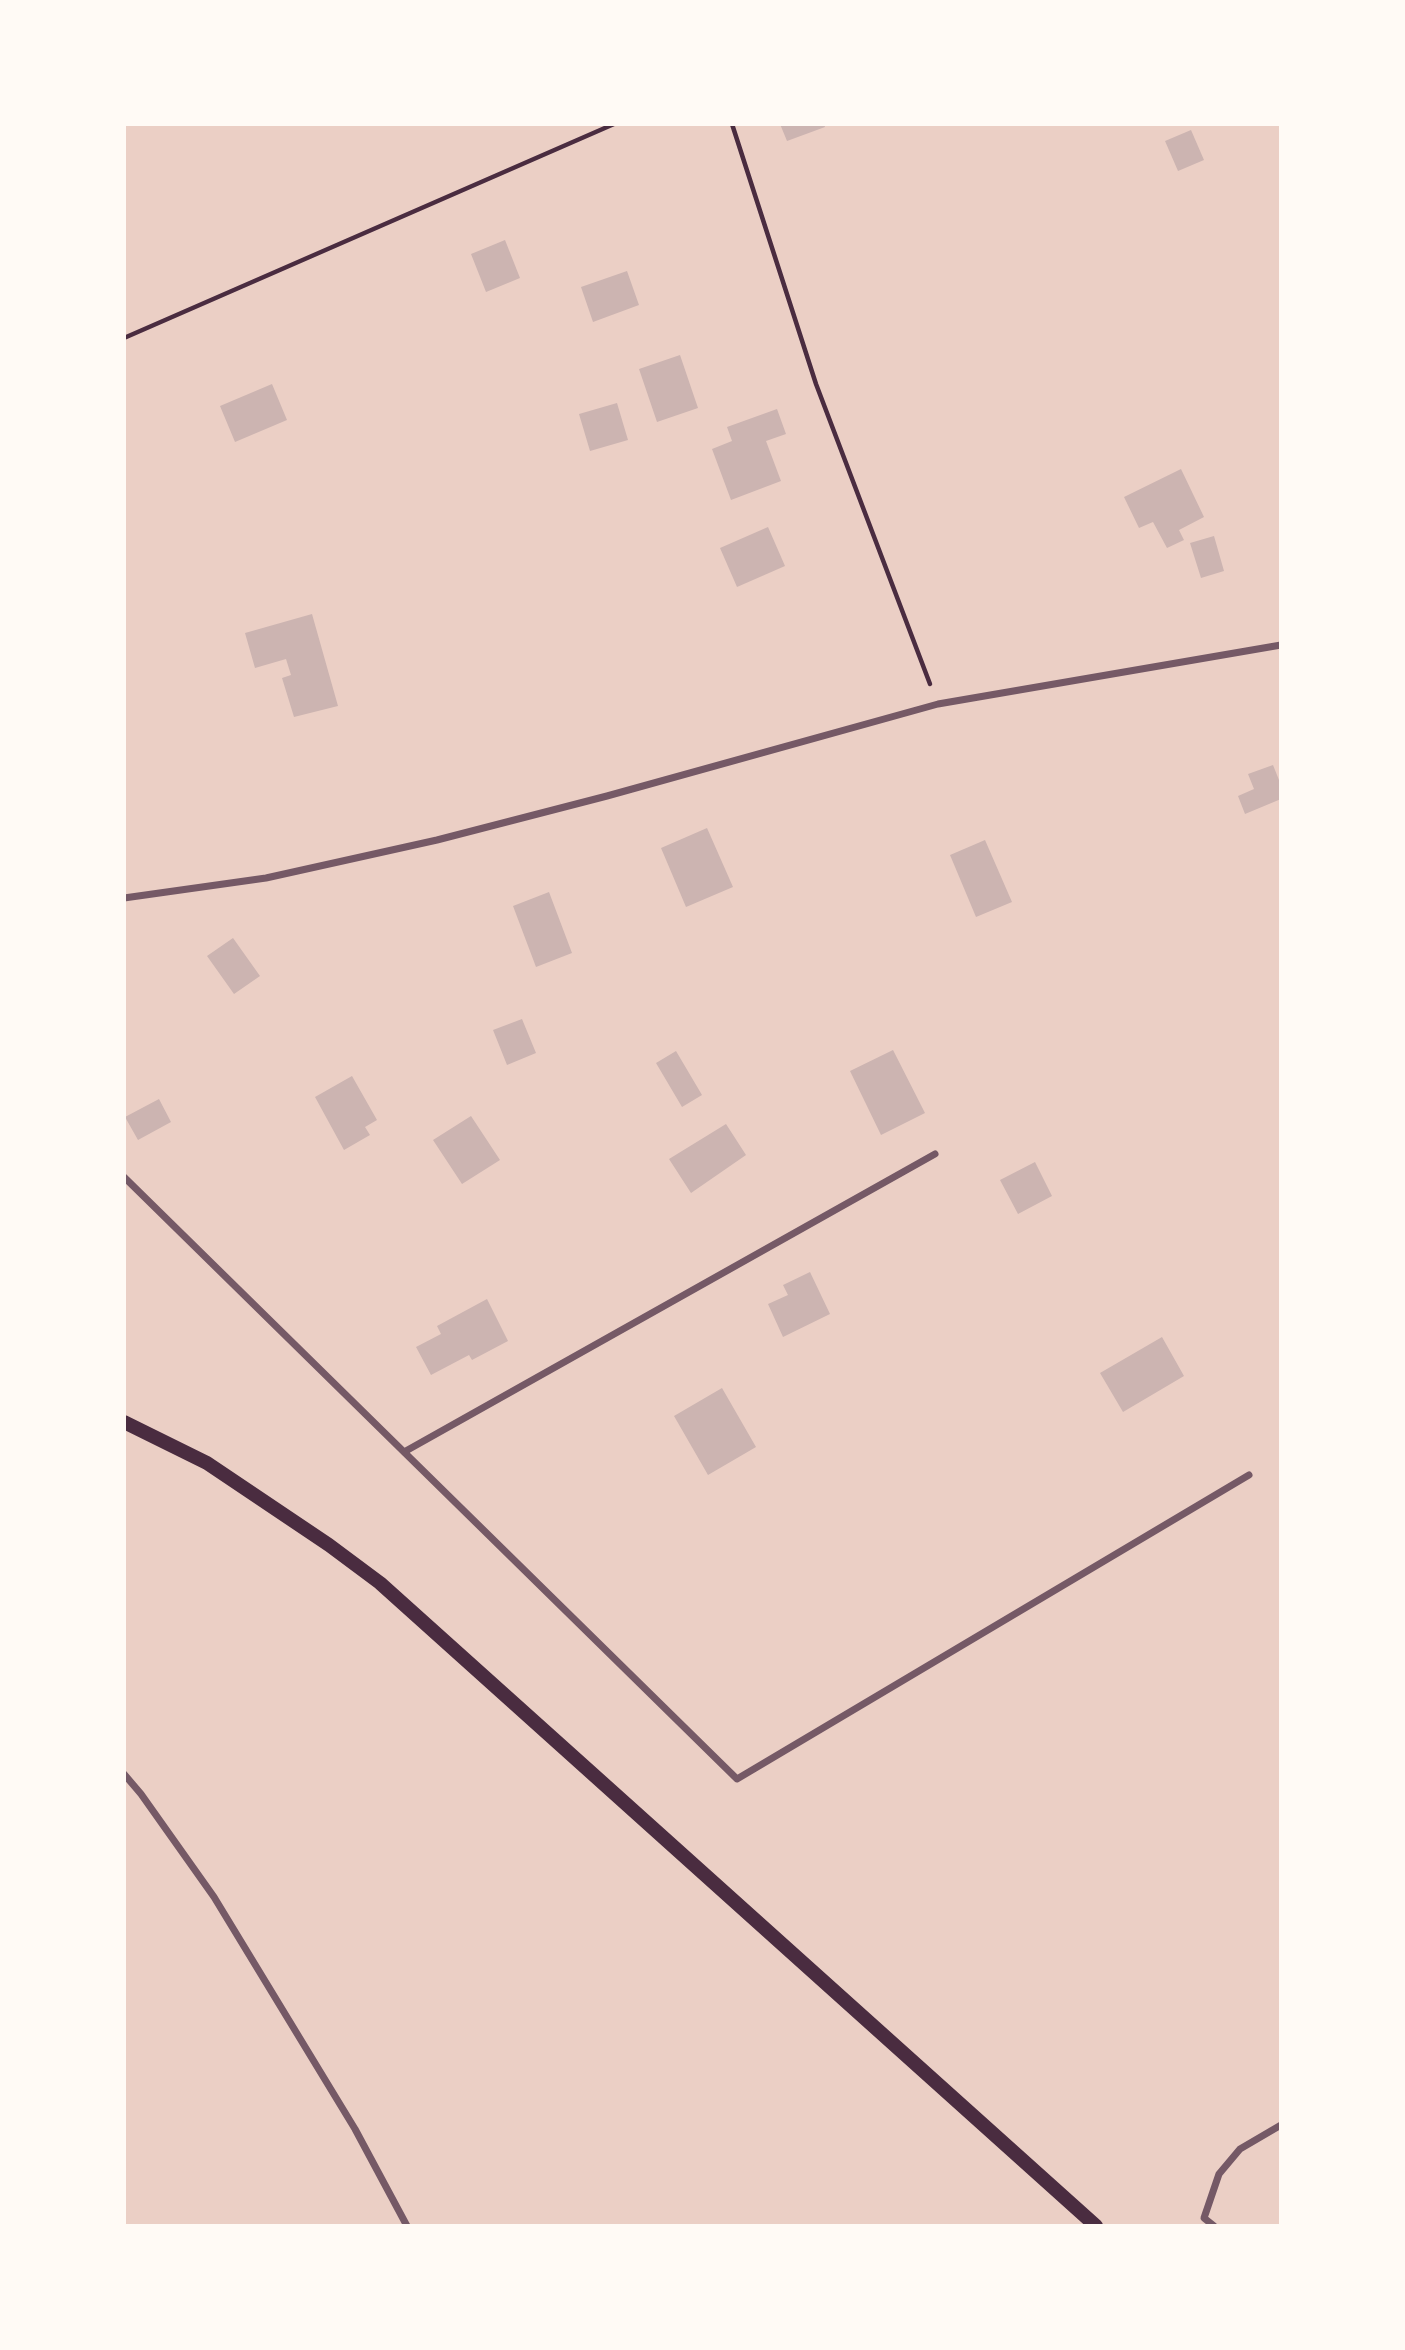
<!DOCTYPE html>
<html>
<head>
<meta charset="utf-8">
<style>
  body { margin:0 }
  #map { position:relative; width:1405px; height:2350px; overflow:hidden; background:#f7e1d7; font-family:Signika,sans-serif }
  canvas { display:block }
  .frame { position:absolute; inset:0; border:126px solid #fffaf5; pointer-events:none }
</style>
</head>
<body>
<div id="map">
<canvas width="1405" height="2350"></canvas>
<div class="frame"></div>
</div>
<script>
const context = document.querySelector('canvas').getContext('2d');
context.lineJoin = 'round';
function fill(path, color) { context.fillStyle = color; context.fill(path, 'evenodd'); }
const toPath = rows => new Path2D(rows.map(r => 'M' + r).join(''));
function stroke(path, color, width, dash) { context.strokeStyle = color; context.lineWidth = width; context.lineCap = dash ? 'butt' : 'round'; context.setLineDash(dash || []); context.stroke(path); }
fill(toPath([
  [124,124,1281,124,1281,2226,124,2226]
]), '#ebcfc5');
fill(toPath([
  [780,124,824,124,825,127,787,141],
  [1191,130,1204,160,1178,171,1165,141],
  [505,240,520,278,486,292,471,254],
  [627,271,639,305,593,322,581,287],
  [680,355,698,408,657,422,639,369],
  [272,384,287,420,235,442,220,406],
  [617,403,628,440,590,451,579,414],
  [777,409,786,434,766,441,781,481,731,500,712,449,732,441,727,427],
  [1181,469,1204,517,1179,530,1184,540,1167,548,1153,522,1139,528,1124,497],
  [768,527,785,566,737,587,720,548],
  [1214,536,1224,571,1201,578,1190,543],
  [312,614,338,706,294,717,282,678,291,675,286,659,255,668,245,633],
  [1273,765,1281,785,1281,799,1245,814,1238,796,1254,789,1248,774],
  [707,828,733,887,686,907,661,848],
  [985,840,1012,902,976,917,950,855],
  [549,892,572,953,536,967,513,906],
  [233,938,260,976,234,994,207,956],
  [522,1019,536,1053,507,1065,493,1030],
  [893,1050,925,1113,881,1135,850,1071],
  [676,1051,702,1095,682,1107,656,1063],
  [352,1076,377,1120,365,1127,370,1135,344,1150,315,1097],
  [159,1099,171,1122,138,1140,125,1117],
  [471,1116,500,1160,462,1184,433,1140],
  [726,1124,746,1155,691,1193,669,1159],
  [1035,1162,1052,1196,1018,1214,1000,1180],
  [810,1272,830,1314,783,1337,768,1304,788,1295,783,1285],
  [487,1299,508,1341,472,1360,469,1355,431,1375,416,1347,441,1334,437,1326],
  [1162,1337,1184,1376,1123,1412,1100,1373],
  [722,1388,756,1447,708,1475,674,1416]
]), '#ccb4b1');
stroke(toPath([
  [732,124,816,384,930,684],
  [124,338,614,124]
]), '#4a2c40', 4.5);
stroke(toPath([
  [124,898,266,878,437,840,607,796,938,704,1281,645],
  [124,1177,737,1779,1249,1475],
  [404,1452,935,1154],
  [124,1774,141,1794,214,1897,355,2129,407,2226],
  [1214,2226,1204,2218,1219,2174,1240,2149,1281,2125]
]), '#755966', 7);
stroke(toPath([
  [124,1422,207,1463,329,1545,380,1583,1096,2226]
]), '#4a2c40', 14);
</script>
</body>
</html>
